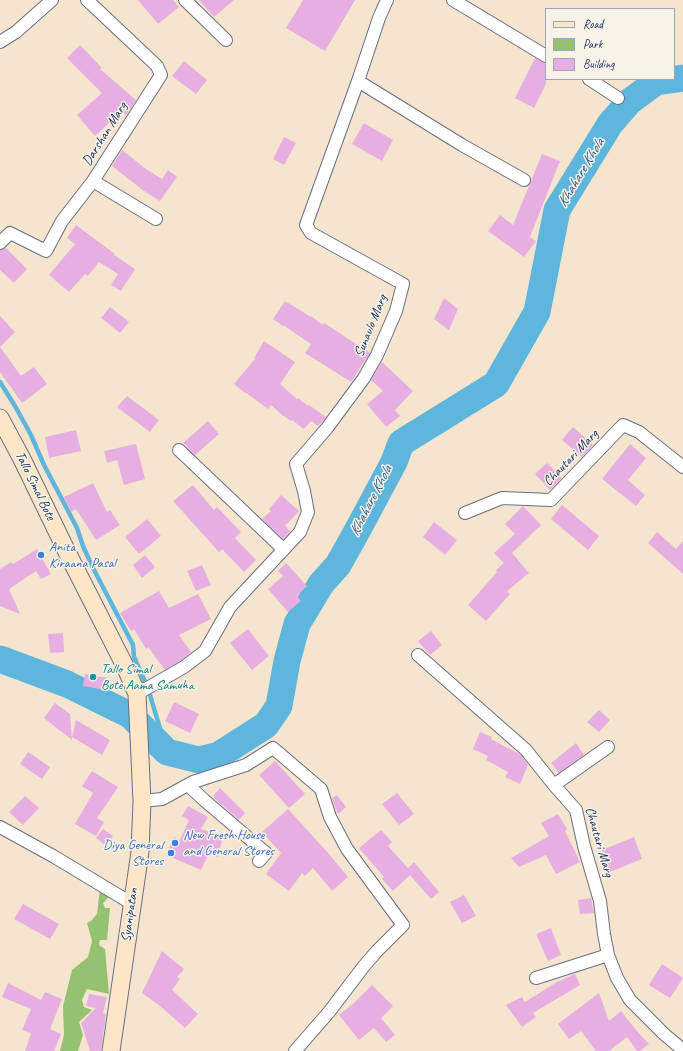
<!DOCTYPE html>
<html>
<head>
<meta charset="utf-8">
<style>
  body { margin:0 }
  #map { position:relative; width:683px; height:1051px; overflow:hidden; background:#f5e5cf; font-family:Caveat,sans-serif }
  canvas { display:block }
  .legend { position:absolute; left:545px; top:8px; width:130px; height:72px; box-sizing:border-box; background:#f7f3e8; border:1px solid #9fa5b1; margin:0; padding:5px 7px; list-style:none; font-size:12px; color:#1b2f5e }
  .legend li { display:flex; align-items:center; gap:8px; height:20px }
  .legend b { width:20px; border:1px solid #9fa5b1 }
</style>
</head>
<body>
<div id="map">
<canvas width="683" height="1051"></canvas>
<ul class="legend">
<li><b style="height:5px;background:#fde5c5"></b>Road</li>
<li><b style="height:11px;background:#95c270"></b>Park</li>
<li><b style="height:11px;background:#e7aee1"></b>Building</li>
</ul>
</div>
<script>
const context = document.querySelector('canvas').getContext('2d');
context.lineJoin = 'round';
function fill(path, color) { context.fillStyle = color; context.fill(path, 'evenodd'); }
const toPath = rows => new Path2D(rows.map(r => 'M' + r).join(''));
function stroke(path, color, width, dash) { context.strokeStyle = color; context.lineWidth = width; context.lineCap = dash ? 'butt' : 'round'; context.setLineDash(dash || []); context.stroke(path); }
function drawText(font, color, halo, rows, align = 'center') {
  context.font = font + ' Caveat,sans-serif'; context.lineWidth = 3; context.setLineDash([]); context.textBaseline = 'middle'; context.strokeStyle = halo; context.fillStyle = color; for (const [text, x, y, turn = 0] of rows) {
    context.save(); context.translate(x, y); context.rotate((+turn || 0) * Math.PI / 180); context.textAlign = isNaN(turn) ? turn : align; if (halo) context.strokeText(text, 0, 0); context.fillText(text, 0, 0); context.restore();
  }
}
fill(toPath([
  [100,889,109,894,108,898,103,903,105,908,110,908,107,940,100,940,99,945,105,949,109,994,87,989,82,1000,84,1007,92,1010,79,1022,83,1035,78,1051,60,1051,64,1035,63,1006,72,970,88,957,92,941,87,923,91,921,97,914]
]), '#95c270');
stroke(toPath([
  [0,382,15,406,31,435,44,465,77,528,83,546,92,566,133,645,134,657,146,684],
  [150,695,167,752]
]), '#5fb6dc', 4.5);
stroke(toPath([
  [0,659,67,684,130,715,167,752,199,760,219,755,266,725,279,706,287,661,297,624,321,584,338,565,356,533,394,462,401,443,496,384,537,312,557,210,610,124,629,102,656,82,683,78]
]), '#5fb6dc', 27);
fill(toPath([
  [138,0,173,0,179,7,158,24],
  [199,0,234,0,214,17],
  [303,0,355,0,325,51,286,28],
  [80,45,102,68,100,69,136,100,126,115,122,111,95,136,77,115,102,93,67,58],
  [535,58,546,63,546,84,534,108,515,98],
  [184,61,207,80,196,94,172,76],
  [364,123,393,140,382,161,352,144],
  [284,137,296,143,284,165,273,159],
  [122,150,146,169,162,179,168,170,177,177,160,201,144,191,112,166],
  [542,154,560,161,530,237,536,241,524,257,488,231,500,215,513,225],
  [76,225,115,254,114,255,135,269,121,291,111,285,118,274,99,262,88,276,85,274,69,292,49,275,75,244,67,238],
  [6,248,27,269,14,283,0,270,0,250],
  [444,298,458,309,449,330,434,319],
  [285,301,311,317,311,316,323,325,324,323,370,353,351,382,305,353,311,344,283,325,283,326,273,319],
  [110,307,129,322,120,333,101,318],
  [0,316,15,332,0,347,21,376,34,367,47,384,22,403,0,372],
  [264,341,295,362,280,384,297,399,298,398,308,406,309,405,326,417,318,426,311,421,304,429,292,420,291,421,282,415,271,405,268,409,245,392,245,393,234,384,255,359,254,358],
  [382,362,413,391,395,410,400,416,386,427,367,404,383,391,371,380],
  [127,396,159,420,150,432,117,407],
  [208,421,219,434,195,455,183,443],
  [573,427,593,445,582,457,562,440],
  [76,430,81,451,49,458,45,437],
  [136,444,145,479,124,485,117,460,107,463,104,451],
  [630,444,646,458,628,480,645,495,636,506,602,479],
  [547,463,562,478,550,490,535,474],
  [93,483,107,512,110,510,120,525,96,540,76,509,71,512,64,497],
  [193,485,214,510,217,507,241,532,235,538,256,560,244,572,222,549,219,552,173,501],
  [281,495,299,511,285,526,290,531,283,539,262,519,271,511,269,509],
  [562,505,599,536,588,550,551,519],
  [523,506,541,525,512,553,529,573,507,591,510,594,486,621,468,605,497,572,496,570,504,563,494,553,515,534,505,524],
  [147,519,161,536,139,554,125,537],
  [434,522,457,540,445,555,423,537],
  [657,532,676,549,683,541,683,574,648,543],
  [37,549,51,574,41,579,36,571,9,589,20,614,0,606,0,569,11,562,13,564],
  [145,555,155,567,142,578,133,565],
  [286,563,307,586,297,596,301,601,288,612,268,589,283,576,278,571],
  [202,565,211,585,196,591,187,571],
  [159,591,169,608,198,594,211,619,179,635,191,652,180,661,165,670,148,647,146,649,134,629,131,631,120,613],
  [248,629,269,656,252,670,230,643],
  [431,631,442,645,430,655,418,641],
  [63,633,64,652,50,653,48,634],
  [85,674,107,678,105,690,83,686],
  [174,702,199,714,190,733,165,721],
  [55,703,70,714,72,740,44,718],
  [599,710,610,720,599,732,587,722],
  [76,720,110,740,102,755,72,737],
  [480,732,492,737,491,739,521,755,528,765,520,784,505,777,508,772,486,760,488,756,473,749],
  [576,743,584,755,559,773,551,763],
  [28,752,50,767,42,779,20,764],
  [275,761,305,794,289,808,259,775],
  [92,771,118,787,97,818,104,822,96,836,75,824,93,793,82,786],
  [220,788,245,813,239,820,214,798,214,795],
  [397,793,414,814,399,825,382,804],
  [337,795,346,807,338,814,332,798],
  [25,796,39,808,23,825,9,812],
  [188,806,208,817,201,829,223,836,218,857,209,853,201,870,166,855,174,837,180,840,189,820,182,816],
  [288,809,329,854,348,877,332,891,313,868,305,876,302,873,289,891,266,874,281,853,262,832],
  [558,814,567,829,565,831,580,862,556,874,546,855,519,867,511,858,549,836,541,823],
  [103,829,113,836,106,846,96,838],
  [381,830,392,842,388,846,408,868,414,862,439,892,431,899,410,875,393,891,382,879,384,877,359,848],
  [634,837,642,859,610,872,602,850],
  [464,895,476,916,462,923,450,902],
  [591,898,594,913,580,914,578,900],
  [23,904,59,924,50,939,14,919],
  [551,928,561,955,548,961,536,934],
  [162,951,184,969,177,977,180,979,172,990,198,1014,185,1028,160,1006,142,993],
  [662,964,683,978,670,998,649,985],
  [575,974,580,985,533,1013,536,1017,522,1027,506,1005,522,997,525,1002,557,982],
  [8,983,41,1000,45,992,62,999,50,1029,61,1034,54,1051,25,1051,31,1033,22,1030,31,1009,2,997],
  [372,985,393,1006,381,1018,395,1035,386,1042,374,1028,359,1040,339,1015,353,1004],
  [599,993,609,1021,621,1011,636,1030,649,1044,640,1051,637,1051,627,1037,609,1051,596,1051,581,1031,569,1039,558,1024],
  [89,994,107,997,103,1013,106,1014,101,1051,90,1051,81,1023,96,1008,86,1006]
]), '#e7aee1');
const street = toPath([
  [185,0,226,40],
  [453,0,546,56],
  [0,42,16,32,52,0],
  [589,79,618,98],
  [358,81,462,145,524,180],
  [93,181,156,219],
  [0,243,10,233,46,251,62,221,93,181,161,75,157,66,87,0],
  [179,450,283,549],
  [465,513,502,498,551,500,623,425,639,432,683,467],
  [418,655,526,750,554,785,576,810,584,846,600,901,604,934,608,955,617,978,630,1000,664,1034,683,1050],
  [137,694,184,667,205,651,230,607,300,532,308,512,304,491,296,464,327,428,364,378,377,355,396,311,403,284,311,233,306,225,358,81,379,18,387,0],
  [188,785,204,800,266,853,259,861],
  [554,785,608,747],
  [142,801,162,799,193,782,246,765,273,748,321,789,330,817,347,849,403,925,377,951,364,966,329,1012,295,1051],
  [0,827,53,856,131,903],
  [536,978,608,955]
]);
const secondary = toPath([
  [0,418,22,459,68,554,125,666,137,694,142,801,140,852,111,1051]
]);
stroke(street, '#676f86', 14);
stroke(secondary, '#676f86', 19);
stroke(street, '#fff', 12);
stroke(secondary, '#fde5c5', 17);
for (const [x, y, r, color] of [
  [41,555,4,"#3f7fe0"],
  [93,677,4,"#0f9aa8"],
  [175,843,4,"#3f7fe0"],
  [171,853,4,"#3f7fe0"]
]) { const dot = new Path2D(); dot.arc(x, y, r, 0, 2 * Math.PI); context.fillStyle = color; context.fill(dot); stroke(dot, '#f7f3e8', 1.5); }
drawText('14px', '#1b2f5e', '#f7f3e8', [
  ["Darshan Marg",105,134,-58],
  ["Sunaulo Marg",371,326,-68],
  ["Chautari Marg",571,458,-46],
  ["Tallo Simal Bote",35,486,64],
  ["Chautari Marg",599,842,74],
  ["Syanipatan",130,915,-82]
]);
drawText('14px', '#366cbe', '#f7f3e8', [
  ["Anita",49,547],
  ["Kiraana Pasal",49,563],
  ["New Fresh House",183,835],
  ["and General Stores",183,851],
  ["Diya General",163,845,"right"],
  ["Stores",163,861,"right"]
], 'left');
drawText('14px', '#0d838f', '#f7f3e8', [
  ["Tallo Simal",101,669],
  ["Bote Aama Samuha",101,685]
], 'left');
drawText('italic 15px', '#2f5884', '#f7f3e8', [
  ["Khahare Khola",581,173,-59],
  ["Khahare Khola",371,501,-63]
]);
</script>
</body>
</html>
